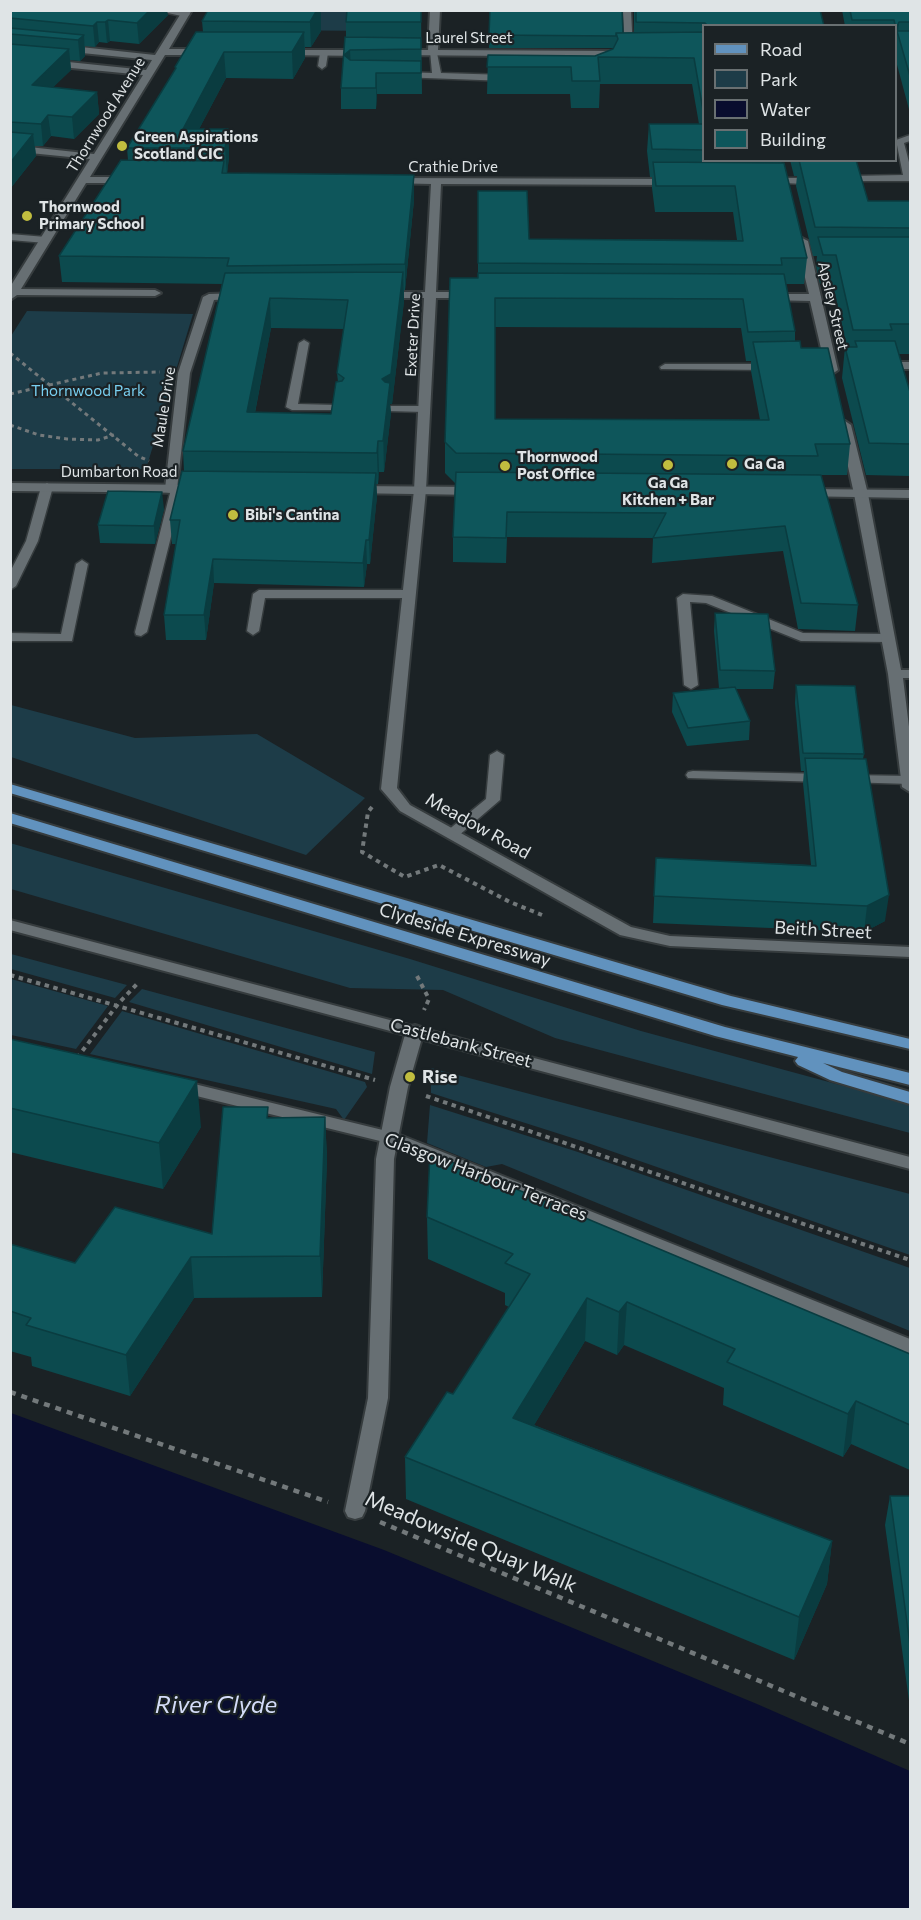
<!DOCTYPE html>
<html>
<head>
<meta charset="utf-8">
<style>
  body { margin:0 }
  #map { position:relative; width:921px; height:1920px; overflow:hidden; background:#1b2225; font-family:Commissioner,sans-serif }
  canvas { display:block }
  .frame { position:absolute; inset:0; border:12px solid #dfe4e6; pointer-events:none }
  .legend { position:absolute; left:702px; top:24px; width:195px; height:138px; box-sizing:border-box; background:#1b2225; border:2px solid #697072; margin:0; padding:8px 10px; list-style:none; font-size:18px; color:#dfe4e6 }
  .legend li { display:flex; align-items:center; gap:12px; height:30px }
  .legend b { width:30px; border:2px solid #697072 }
</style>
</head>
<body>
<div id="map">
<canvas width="921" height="1920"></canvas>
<div class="frame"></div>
<ul class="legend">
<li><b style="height:8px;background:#6192be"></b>Road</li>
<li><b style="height:16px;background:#1d3c48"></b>Park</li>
<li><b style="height:16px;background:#090d2e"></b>Water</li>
<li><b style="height:16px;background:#0e565b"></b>Building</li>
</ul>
</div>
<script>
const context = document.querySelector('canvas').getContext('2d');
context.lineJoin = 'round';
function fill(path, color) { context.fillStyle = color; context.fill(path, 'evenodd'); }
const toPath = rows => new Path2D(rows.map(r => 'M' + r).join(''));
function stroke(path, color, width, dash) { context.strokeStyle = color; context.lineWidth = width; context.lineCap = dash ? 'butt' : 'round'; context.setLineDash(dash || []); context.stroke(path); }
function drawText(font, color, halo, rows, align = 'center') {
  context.font = font + ' Commissioner,sans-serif'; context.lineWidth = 4.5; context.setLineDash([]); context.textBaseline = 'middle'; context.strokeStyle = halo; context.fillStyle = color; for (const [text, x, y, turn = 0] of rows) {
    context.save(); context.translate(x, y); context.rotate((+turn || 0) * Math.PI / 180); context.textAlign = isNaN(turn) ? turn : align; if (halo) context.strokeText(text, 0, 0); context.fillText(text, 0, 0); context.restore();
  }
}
fill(toPath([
  [265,11,380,11,379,31,253,30],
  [27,311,193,314,146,469,11,469,11,336],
  [11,705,135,738,257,734,365,798,306,855,11,757],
  [10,843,410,959,641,1031,910,1104,910,1133,555,1038,443,990,350,988,11,889],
  [11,954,127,985,115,998,11,969],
  [11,979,108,1006,76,1049,11,1035],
  [142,989,375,1052,372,1074,129,1002],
  [122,1011,365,1082,367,1087,344,1120,336,1109,90,1054],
  [431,1068,910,1194,910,1255,585,1142,431,1093],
  [430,1105,578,1152,910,1268,910,1331,502,1164,486,1167,427,1143]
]), '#1d3c48');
fill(toPath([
  [11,1413,384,1550,757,1704,910,1771,910,1909,11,1909]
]), '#090d2e');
const service = toPath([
  [154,10,179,10,190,14,186,17,154,10],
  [623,10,631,10,633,52,629,55,625,52,623,10],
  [324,50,328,53,326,66,322,69,318,66,320,53,324,50],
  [430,51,437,53,441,73,507,75,512,78,507,81,399,77,398,75,402,72,432,73,430,51],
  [910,135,910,141,904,143,910,166,910,181,847,181,847,177,850,176,903,175,896,140,910,135],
  [788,178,803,178,808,181,803,184,785,183,783,181,788,178],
  [10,234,46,237,51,240,46,243,10,240,10,234],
  [304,340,309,343,298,404,337,405,343,408,341,410,292,410,286,407,299,343,304,340],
  [665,364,770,364,775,367,770,370,661,369,660,367,665,364],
  [391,406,424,406,430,409,424,412,387,411,385,409,391,406],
  [47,483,53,487,38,541,16,586,10,590,10,572,26,541,41,487,47,483],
  [177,485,183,489,147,632,141,636,136,635,135,632,171,489,177,485],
  [82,560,88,564,72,641,10,641,10,633,61,634,76,564,82,560],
  [259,590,409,590,415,594,409,598,265,598,259,631,253,635,247,631,253,594,259,590],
  [683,594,712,596,803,633,888,634,894,638,888,642,801,641,706,603,690,602,698,685,691,689,684,685,677,598,683,594],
  [497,751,504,755,500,800,457,837,447,837,445,834,447,831,486,799,490,755,497,751],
  [693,771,823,774,830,778,823,782,688,778,686,775,688,772,693,771],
  [850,775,910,776,910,784,845,782,843,779,850,775]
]);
const pedestrian = toPath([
  [415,1025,421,1027,424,1031,408,1087,394,1159,388,1398,365,1511,362,1517,355,1519,348,1517,345,1511,368,1398,376,1159,390,1087,406,1031,409,1027,415,1025]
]);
const minor = toPath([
  [183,10,192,10,169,49,207,49,212,52,207,55,165,55,90,177,130,177,135,180,130,183,86,183,21,289,155,290,161,293,155,296,17,295,10,300,10,287,90,159,10,151,10,145,94,154,143,75,10,62,10,56,146,70,152,60,62,51,57,48,62,45,155,55,183,10],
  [430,10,440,10,438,50,621,51,626,54,621,57,397,55,397,51,400,50,428,50,430,10],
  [283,50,366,50,371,53,366,56,280,55,278,53,283,50],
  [393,178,673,179,678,182,673,185,441,184,436,292,470,292,476,295,470,298,436,298,426,490,397,788,410,805,631,927,670,936,910,947,910,957,670,946,620,935,400,811,381,789,414,490,424,298,381,298,375,295,381,292,425,292,431,184,389,183,388,181,393,178],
  [802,238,808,241,838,370,832,374,826,370,810,301,768,300,762,297,768,294,809,294,796,241,802,238],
  [242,293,248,296,246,298,214,300,190,373,177,489,171,493,166,492,165,489,178,373,203,297,209,294,242,293],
  [880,362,910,362,910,369,876,369,876,363,880,362],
  [845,421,851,425,868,494,901,670,910,670,910,678,903,678,910,735,910,792,902,787,888,674,854,494,839,425,845,421],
  [178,1080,395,1133,910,1339,910,1354,384,1142,172,1090,169,1086,172,1082,178,1080]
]);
const tertiary = toPath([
  [10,483,199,485,205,489,199,493,10,491,10,483],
  [353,486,478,487,484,491,478,495,348,493,347,490,348,487,353,486],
  [803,489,910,490,910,498,798,496,796,493,803,489],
  [10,920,910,1157,910,1169,10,930,10,920]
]);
const primary = toPath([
  [10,784,731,996,910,1039,910,1049,722,1005,10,793,10,784],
  [10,813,725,1027,910,1073,910,1085,823,1063,842,1072,910,1092,910,1104,830,1080,798,1065,795,1061,798,1057,715,1036,10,823,10,813]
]);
stroke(service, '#363c3e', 3);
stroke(pedestrian, '#363c3e', 4);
stroke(minor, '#363c3e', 4);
stroke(tertiary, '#363c3e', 4);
stroke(primary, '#363c3e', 4);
stroke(toPath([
  [10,353,138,456,149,461],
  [10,394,102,373,160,372],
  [10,425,39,435,67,439,98,440,114,435]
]), '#73797b', 3, [4, 4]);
stroke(toPath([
  [372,807,368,812,362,852,405,877,439,865,510,902,542,915],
  [10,975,375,1080],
  [417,976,429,999,424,1010],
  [77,1058,118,1004,137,984],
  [426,1096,910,1260]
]), '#73797b', 4, [4.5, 4.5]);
stroke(toPath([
  [10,1392,328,1502],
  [380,1522,910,1744]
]), '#73797b', 4.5, [6, 6]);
fill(service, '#676f73');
fill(pedestrian, '#676f73');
fill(minor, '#676f73');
fill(tertiary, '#676f73');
fill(primary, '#6192be');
fill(toPath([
  [10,10,168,15,139,44,110,41,107,43,99,42,95,47,85,46,85,56,80,61,70,60,71,70,53,87,97,92,99,114,74,139,51,136,43,146,35,146,36,156,10,189],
  [208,10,321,10,321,31,311,47,305,47,305,58,293,79,226,78,199,129,228,129,229,157,227,173,414,200,405,290,404,290,404,301,392,404,390,404,391,413,384,472,379,472,378,484,376,484,377,496,370,564,367,564,364,587,214,583,206,640,166,640,164,615,176,544,172,544,170,520,184,471,183,451,222,284,62,282,59,256,128,160,127,148,175,70,175,67,203,32,202,21],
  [271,328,344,329,337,373,338,382,331,414,255,413],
  [421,10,422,94,377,94,376,109,341,109,341,88,346,37,346,22],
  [490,10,623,33,634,33,634,10,820,10,824,26,704,26,704,160,781,160,807,258,804,284,786,284,795,331,795,341,801,348,850,444,847,475,821,475,858,605,855,631,798,629,783,551,652,563,653,538,507,537,506,563,453,562,453,537,455,483,445,473,445,442,478,278,478,191,529,239,737,240,733,212,655,212,652,188,652,177,650,177,647,151,649,124,699,124,692,84,600,84,599,108,571,108,570,94,487,94,488,55,595,56,613,49,613,48,489,48],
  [495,327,741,328,746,361,751,361,751,371,760,420,495,419],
  [842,10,910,10,910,113,896,61,896,26,845,26],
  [790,160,856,160,868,201,910,201,910,354,899,354,910,392,910,476,866,475,842,378,845,347,847,347,833,285,820,284,816,266,817,256,813,256,796,186,797,176,794,176],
  [164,509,155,544,100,543,98,525],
  [715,613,775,671,773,689,735,689,750,721,749,740,687,746,672,712,673,693,719,688,714,631],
  [796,685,864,754,863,759,885,921,864,932,653,923,656,858,811,865,803,783,804,771,801,771,795,703],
  [10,1039,201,1127,163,1189,10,1152],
  [325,1117,327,1158,322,1297,194,1298,130,1396,32,1366,31,1357,10,1351,10,1244,75,1263,212,1234,268,1118],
  [427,1217,910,1354,910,1470,851,1444,843,1457,723,1405,724,1388,624,1345,617,1355,585,1341,534,1425,832,1541,827,1584,794,1660,406,1499,405,1457,453,1394,509,1307,505,1305,505,1293,428,1259],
  [890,1496,910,1496,910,1708,885,1525]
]), '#0c4a4e');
fill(toPath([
  [150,10,167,10,168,15,139,44,137,23],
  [317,10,321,10,321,31,311,47,310,22],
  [108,20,110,41,107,43,105,22],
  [97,22,99,42,95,47,93,26],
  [899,22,898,33,897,31,896,47,896,29],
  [304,32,305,58,293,79,292,52],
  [84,35,85,56,80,61,78,40],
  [69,49,71,70,34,106,32,85],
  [350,50,351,71,344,55],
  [224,52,226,78,189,148,183,129],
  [376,73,377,94,376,109],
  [97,92,99,114,74,139,72,117],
  [48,115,51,136,43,146,41,124],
  [228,129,229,157,227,175,225,148],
  [33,134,36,156,10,189,10,163],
  [414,175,414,200,405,290,405,264],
  [403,272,404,301,392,404,390,404,391,413,384,472,382,379],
  [270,298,271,328,249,443,247,412],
  [378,441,379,472,378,484,377,453],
  [376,473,377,496,370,564,369,540],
  [162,492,164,509,155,544,154,526],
  [366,540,367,564,364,587,363,563],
  [213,559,214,583,206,640,204,615],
  [889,895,885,921,864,932,867,906],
  [197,1081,201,1127,163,1189,159,1143],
  [325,1117,327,1158,322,1297,320,1256],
  [191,1257,194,1298,130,1396,126,1355],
  [587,1298,585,1341,513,1460,513,1418],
  [627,1302,624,1345,617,1355,619,1312],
  [856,1401,851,1444,843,1457,848,1414],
  [832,1541,827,1584,794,1660,799,1617]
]), '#0a3c40');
const building = toPath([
  [10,10,150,10,137,23,108,20,105,22,97,22,93,26,10,18,10,10],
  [208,10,317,10,310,22,202,21,208,10],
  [347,10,421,10,421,22,346,22,347,10],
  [490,10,622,10,623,33,616,33,616,36,489,35,490,10],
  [636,10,820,10,824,26,708,26,705,23,636,22,636,10],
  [850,10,910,10,910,22,899,22,896,29,894,20,852,20,850,10],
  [10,28,84,35,78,40,10,34,10,28],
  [897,31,910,31,910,76,897,31],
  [196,32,304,32,292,52,224,52,183,129,228,129,225,148,127,148,176,68,175,67,196,32],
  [704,32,704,116,694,58,598,57,600,81,572,81,571,67,487,67,488,55,595,56,613,49,618,39,616,33,704,32],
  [345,37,421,38,421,49,350,50,344,55,350,60,421,61,421,73,376,73,376,88,341,88,345,37],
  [10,44,69,49,32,85,97,92,72,117,48,115,41,124,10,122,10,44],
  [649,124,704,124,704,150,652,149,649,124],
  [10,132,33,134,10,163,10,132],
  [121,160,224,161,222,173,414,175,405,264,227,266,229,258,59,256,121,160],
  [799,160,856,160,868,201,910,201,910,228,815,227,799,160],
  [653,162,784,163,807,258,781,258,782,265,478,263,478,191,527,191,529,239,743,241,735,186,656,186,653,162],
  [818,237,910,237,910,324,890,324,892,330,853,330,836,255,823,255,818,237],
  [403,272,391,374,382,379,385,382,390,383,383,441,378,441,377,453,183,451,225,273,403,272],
  [270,298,348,300,337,373,344,378,342,381,336,382,331,414,247,412,270,298],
  [478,273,784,274,795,331,748,332,743,299,495,298,495,419,769,420,753,342,800,341,801,348,828,348,850,444,815,444,818,456,456,453,445,442,450,278,478,278,478,273],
  [855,341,895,341,910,392,910,444,869,443,845,347,857,347,855,341],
  [182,471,376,473,369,540,366,540,363,563,213,559,204,615,164,615,180,520,170,520,182,471],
  [456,472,821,475,858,605,801,603,785,526,653,538,666,513,507,512,506,538,453,537,456,472],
  [108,491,162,492,154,526,98,525,108,491],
  [715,613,768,614,775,671,720,670,715,613],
  [796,685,855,686,864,754,803,753,796,685],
  [735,687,750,721,688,728,673,693,735,687],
  [805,758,866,759,889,895,867,906,654,896,656,858,816,866,805,758],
  [10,1039,197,1081,159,1143,10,1108,10,1039],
  [223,1107,268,1107,267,1118,325,1117,320,1256,191,1257,126,1355,26,1325,31,1318,10,1311,10,1244,75,1263,115,1207,212,1234,223,1107],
  [430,1153,910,1354,910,1425,856,1401,848,1414,727,1362,735,1349,627,1302,619,1312,587,1298,513,1418,832,1541,799,1617,405,1457,447,1392,453,1394,530,1274,505,1263,513,1254,427,1217,430,1153],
  [890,1496,910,1496,910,1645,890,1496]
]);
fill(building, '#0e565b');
stroke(building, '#0a3c40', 1.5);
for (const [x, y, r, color] of [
  [122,146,6,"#c1bd3f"],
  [27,216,6,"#c1bd3f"],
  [732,464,6,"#c1bd3f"],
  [668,465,6,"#c1bd3f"],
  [505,466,6,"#c1bd3f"],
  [233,515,6,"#c1bd3f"],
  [410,1077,6,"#c1bd3f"]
]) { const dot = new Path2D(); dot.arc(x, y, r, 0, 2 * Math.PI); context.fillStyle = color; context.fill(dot); stroke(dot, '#1b2225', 2); }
drawText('15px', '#dfe4e6', '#1b2225', [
  ["Laurel Street",469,38],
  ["Thornwood Avenue",106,115,-58],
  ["Crathie Drive",453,167],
  ["Apsley Street",833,306,77],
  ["Exeter Drive",413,335,-87],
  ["Maule Drive",164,407,-81],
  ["Dumbarton Road",119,472]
]);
drawText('bold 15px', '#dfe4e6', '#1b2225', [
  ["Green Aspirations",134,137],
  ["Scotland CIC",134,154],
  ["Thornwood",39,207],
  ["Primary School",39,224],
  ["Thornwood",517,457],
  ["Post Office",517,474],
  ["Ga Ga",744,464],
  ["Ga Ga",668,483,"center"],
  ["Kitchen + Bar",668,500,"center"],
  ["Bibi's Cantina",245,515]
], 'left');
drawText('15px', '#78cff0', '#1b2225', [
  ["Thornwood Park",88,391]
]);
drawText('18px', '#dfe4e6', '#1b2225', [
  ["Meadow Road",478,826,29],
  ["Beith Street",823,930,3],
  ["Clydeside Expressway",465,935,17],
  ["Castlebank Street",461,1043,15],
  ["Glasgow Harbour Terraces",486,1177,21]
]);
drawText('bold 18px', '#dfe4e6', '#1b2225', [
  ["Rise",422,1077]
], 'left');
drawText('21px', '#dfe4e6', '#1b2225', [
  ["Meadowside Quay Walk",471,1542,23]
]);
drawText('italic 24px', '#d4dcf8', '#1b2225', [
  ["River Clyde",216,1705]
]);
</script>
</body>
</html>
